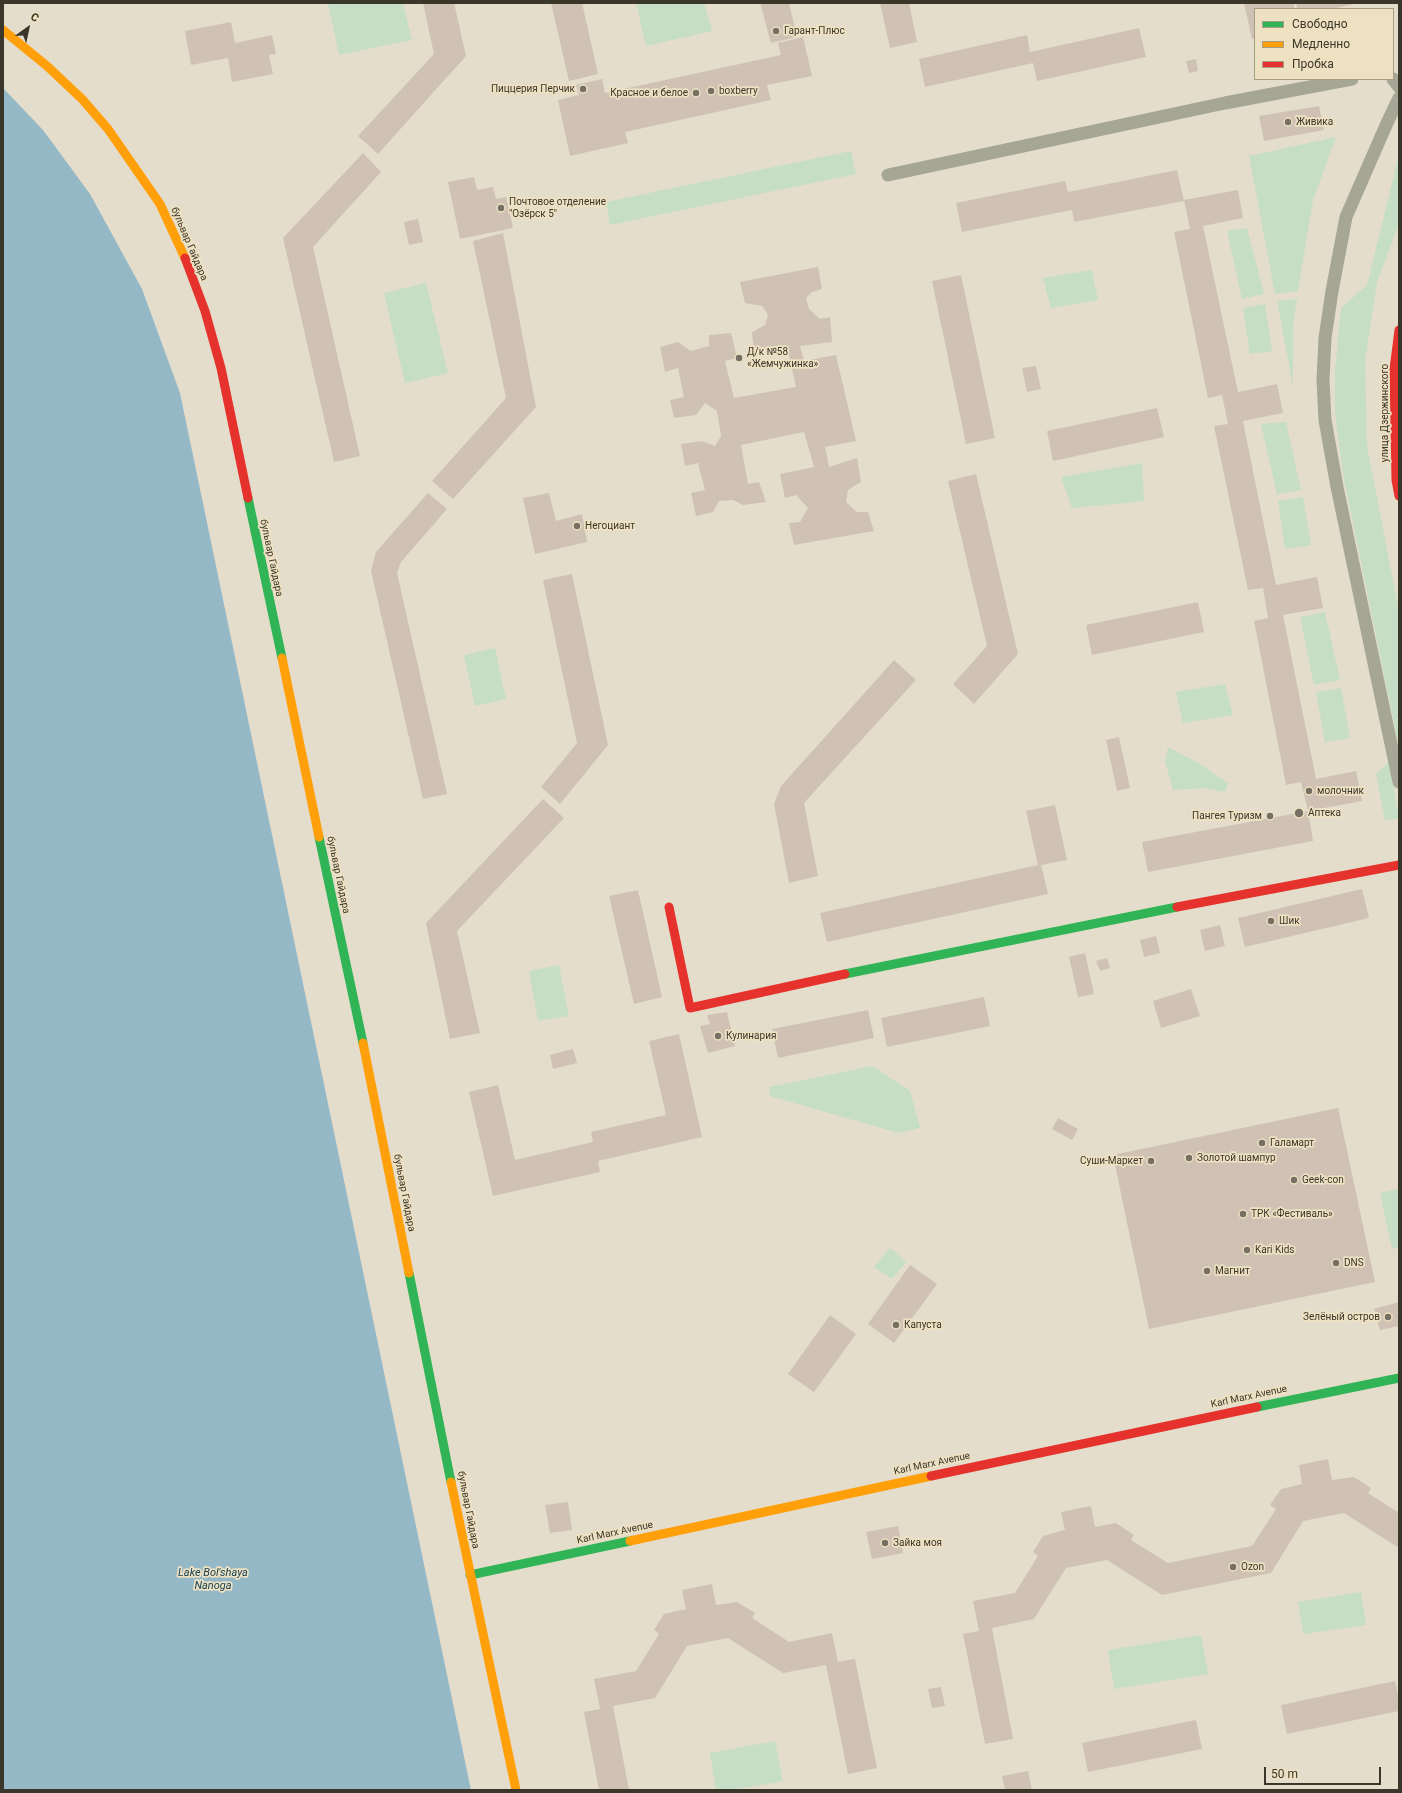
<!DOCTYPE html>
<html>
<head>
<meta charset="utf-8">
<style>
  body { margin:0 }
  #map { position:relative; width:1402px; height:1793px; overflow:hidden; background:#e4ddcc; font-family:Roboto,sans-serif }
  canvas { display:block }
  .frame { position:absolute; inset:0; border:4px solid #3b362a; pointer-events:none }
  .legend { position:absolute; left:1254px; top:8px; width:140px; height:72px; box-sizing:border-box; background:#eee1c2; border:1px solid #a69d85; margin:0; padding:5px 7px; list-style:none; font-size:12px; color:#3b362a }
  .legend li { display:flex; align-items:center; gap:8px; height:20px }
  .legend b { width:20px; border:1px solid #a69d85 }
  .north { position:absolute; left:8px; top:8px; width:40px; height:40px; -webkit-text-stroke:3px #eee1c2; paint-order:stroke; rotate:33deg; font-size:11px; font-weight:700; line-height:16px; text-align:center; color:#3b362a }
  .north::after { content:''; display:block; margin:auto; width:14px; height:18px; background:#3b362a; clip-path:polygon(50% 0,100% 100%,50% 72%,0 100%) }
  .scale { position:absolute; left:1264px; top:1767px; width:117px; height:18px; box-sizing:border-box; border:2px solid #3b362a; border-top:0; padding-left:5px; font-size:12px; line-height:14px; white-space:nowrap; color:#3b362a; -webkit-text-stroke:3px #eee1c2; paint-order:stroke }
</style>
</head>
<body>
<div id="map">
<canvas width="1402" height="1793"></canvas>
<div class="frame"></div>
<ul class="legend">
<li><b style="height:5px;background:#30b455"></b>Свободно</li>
<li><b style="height:5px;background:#ff9f0a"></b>Медленно</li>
<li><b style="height:5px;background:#e5322d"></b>Пробка</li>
</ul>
<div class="north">С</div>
<div class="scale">50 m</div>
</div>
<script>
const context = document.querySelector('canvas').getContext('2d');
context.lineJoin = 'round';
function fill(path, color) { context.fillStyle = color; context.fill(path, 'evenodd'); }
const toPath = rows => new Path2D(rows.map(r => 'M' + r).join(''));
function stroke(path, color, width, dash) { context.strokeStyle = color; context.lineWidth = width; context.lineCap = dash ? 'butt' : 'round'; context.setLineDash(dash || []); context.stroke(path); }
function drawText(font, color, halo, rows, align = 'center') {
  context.font = font + ' Roboto,sans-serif'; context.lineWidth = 3.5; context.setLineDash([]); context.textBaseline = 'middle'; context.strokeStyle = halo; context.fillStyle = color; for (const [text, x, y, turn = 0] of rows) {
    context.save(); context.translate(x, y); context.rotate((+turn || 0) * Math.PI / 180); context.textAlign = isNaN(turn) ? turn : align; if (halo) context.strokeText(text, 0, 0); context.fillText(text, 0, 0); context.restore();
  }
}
fill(toPath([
  [328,3,403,3,412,40,339,55],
  [636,3,704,3,712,31,646,46],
  [1336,137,1313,200,1298,291,1275,294,1249,156],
  [851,151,856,174,610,225,606,202],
  [1399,155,1399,224,1377,282,1365,361,1367,446,1399,612,1399,748,1343,474,1335,413,1335,371,1341,308,1367,285],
  [1247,228,1264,294,1242,299,1227,231],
  [1092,270,1098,300,1051,308,1043,278],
  [426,283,448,373,405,383,384,293],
  [1297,299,1293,325,1293,386,1277,301],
  [1265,304,1272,351,1250,354,1243,308],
  [1286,422,1301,490,1277,494,1261,424],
  [1142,463,1144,501,1072,508,1061,477],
  [1303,497,1311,545,1285,549,1278,501],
  [1325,612,1340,680,1314,685,1300,617],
  [495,648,506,699,475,706,464,655],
  [1225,684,1233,715,1183,723,1176,692],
  [1341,688,1350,738,1325,742,1316,692],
  [1168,747,1195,761,1228,783,1225,792,1204,788,1173,790,1165,761],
  [1389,762,1399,819,1385,820,1376,774],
  [559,965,569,1016,538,1021,529,971],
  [872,1066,910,1091,920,1128,898,1133,770,1096,769,1087],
  [1399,1189,1399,1247,1392,1249,1380,1193],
  [890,1248,906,1262,892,1279,874,1267],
  [1361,1592,1366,1625,1303,1634,1298,1602],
  [1201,1635,1208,1674,1114,1689,1108,1650],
  [775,1741,783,1781,732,1790,716,1790,710,1753]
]), '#c5dec5');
fill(toPath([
  [3,88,43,130,90,194,142,289,180,393,471,1790,3,1790]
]), '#95b8c6');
fill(toPath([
  [423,3,454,3,466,56,378,154,358,136,434,54],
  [551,3,582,3,598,74,569,81],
  [760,3,789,3,797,37,771,43],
  [880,3,909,3,917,42,890,48],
  [1244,3,1293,3,1295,9,1255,9,1255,38,1252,39],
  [1296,3,1354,3,1355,4,1331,9,1297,9],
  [231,22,235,43,272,35,276,54,269,55,273,74,232,82,228,58,191,65,185,31],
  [1139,28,1146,57,1037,81,1033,63,925,87,919,59,1027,35,1030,52],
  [803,37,812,76,767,85,771,100,625,132,628,143,570,156,558,100,579,95,576,85,602,79,605,93,781,55,778,43],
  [1196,59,1198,71,1189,73,1186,61],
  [1319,106,1324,130,1264,141,1259,116],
  [363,153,381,172,313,247,360,456,334,462,283,238],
  [1177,170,1184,201,1074,222,1072,210,962,232,956,203,1065,181,1068,192],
  [474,177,477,190,493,187,496,199,506,197,513,228,460,239,448,182],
  [1238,190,1243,218,1203,226,1238,392,1277,384,1283,413,1243,421,1276,585,1317,577,1323,608,1283,615,1316,779,1356,771,1362,801,1308,811,1301,782,1286,785,1254,621,1268,618,1263,588,1248,590,1214,426,1228,424,1222,395,1208,398,1174,232,1190,229,1184,200],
  [418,219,423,242,409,245,404,222],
  [503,233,536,407,453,499,432,481,506,398,473,241],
  [818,267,822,289,812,292,806,298,809,309,820,319,830,317,832,342,800,346,804,361,836,355,856,441,825,447,829,467,857,458,861,482,848,490,846,502,857,512,868,512,874,531,794,545,789,523,800,522,808,508,796,495,785,498,780,474,814,467,804,432,741,445,748,484,759,482,766,502,743,505,733,500,719,501,713,512,696,516,691,493,705,490,698,463,685,466,681,444,702,441,715,446,721,436,717,411,705,403,696,415,674,418,670,400,684,397,678,368,665,372,660,347,678,342,691,351,709,346,709,335,731,333,737,358,725,361,734,398,796,387,787,347,754,353,752,332,765,325,768,315,762,306,745,303,740,282],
  [961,275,995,438,966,444,932,281],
  [1036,366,1041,389,1027,392,1022,368],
  [1157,408,1164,437,1053,461,1047,431],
  [976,474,1018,654,974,704,953,684,987,646,948,481],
  [428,493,447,509,401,562,397,573,447,794,423,799,371,571,376,552],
  [549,493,556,521,582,514,587,542,535,554,523,498],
  [572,574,608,745,560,804,541,787,577,743,543,580],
  [1198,602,1204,632,1092,655,1086,625],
  [894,660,916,680,804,803,818,876,789,883,774,804,781,786],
  [1119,737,1130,788,1117,791,1106,740],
  [543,799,564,818,457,931,480,1033,450,1039,426,923],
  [1055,805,1067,860,1041,865,1048,894,827,942,820,913,1038,865,1026,811],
  [1308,811,1313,841,1148,872,1142,842],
  [1362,889,1369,918,1245,947,1238,918],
  [638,890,662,997,634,1004,609,896],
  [1220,925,1225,946,1205,951,1200,930],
  [1156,936,1160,953,1144,957,1140,940],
  [1085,953,1094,994,1078,997,1069,957],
  [1107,958,1110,968,1100,971,1096,961],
  [1191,989,1200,1016,1161,1028,1153,1001],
  [984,997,990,1026,887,1047,881,1018],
  [868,1010,874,1038,778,1058,772,1029],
  [727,1012,735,1046,708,1053,700,1026,710,1024,707,1015],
  [679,1034,702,1137,598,1161,600,1172,493,1196,469,1092,498,1085,515,1160,593,1142,591,1132,666,1115,649,1041],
  [573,1049,577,1063,553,1069,550,1055],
  [1338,1108,1375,1282,1149,1329,1113,1155],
  [1058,1118,1078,1129,1072,1140,1052,1129],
  [910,1265,937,1284,894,1343,868,1324],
  [1399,1302,1399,1326,1380,1330,1374,1309],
  [830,1315,856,1334,814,1392,788,1374],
  [1328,1459,1332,1480,1354,1477,1371,1488,1368,1493,1399,1513,1399,1548,1344,1513,1303,1521,1271,1573,1162,1595,1107,1560,1066,1568,1034,1619,992,1628,1013,1739,985,1744,963,1634,979,1631,973,1601,1015,1593,1038,1556,1033,1552,1043,1536,1065,1530,1061,1512,1091,1506,1095,1527,1116,1523,1134,1535,1131,1540,1168,1563,1252,1546,1276,1509,1270,1505,1281,1489,1302,1484,1299,1465],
  [568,1502,572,1530,550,1533,545,1505],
  [898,1526,903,1553,872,1559,866,1532],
  [712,1584,716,1605,737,1602,755,1613,752,1618,789,1642,832,1633,838,1662,855,1659,877,1768,848,1774,826,1665,783,1673,728,1638,687,1646,655,1698,613,1706,629,1790,599,1790,584,1712,600,1709,594,1679,636,1671,659,1634,654,1630,664,1614,686,1609,682,1590],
  [1395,1681,1399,1700,1399,1711,1287,1734,1281,1705],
  [941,1687,945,1706,932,1708,928,1689],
  [1196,1720,1202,1749,1088,1772,1082,1743],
  [1028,1771,1032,1790,1005,1790,1002,1776]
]), '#cfc2b5');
stroke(toPath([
  [1393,79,1399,87],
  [1399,98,1387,123,1346,217,1332,291,1325,338,1323,380,1325,420,1337,487,1399,782],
  [888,175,1225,103,1352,79]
]), '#a6a696', 13);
stroke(toPath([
  [248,498,282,658],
  [319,837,363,1043],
  [845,974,1177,907],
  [409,1273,451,1482],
  [1257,1407,1399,1378],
  [470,1575,630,1541]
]), '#30b455', 9);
stroke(toPath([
  [3,30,47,66,82,99,108,129,160,204,185,258],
  [282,658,319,837],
  [363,1043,409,1273],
  [451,1482,516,1790],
  [630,1541,931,1476]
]), '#ff9f0a', 9);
stroke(toPath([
  [185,258,205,311,221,368,248,498],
  [1399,330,1394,369,1396,480,1399,496],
  [669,907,690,1008,845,974],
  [1177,907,1399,865],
  [931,1476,1257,1407]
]), '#e5322d', 9);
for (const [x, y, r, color] of [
  [776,31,4,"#767063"],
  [583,89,4,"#767063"],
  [711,91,4,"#767063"],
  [696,93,4,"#767063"],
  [1288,122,4,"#767063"],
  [501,208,4,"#767063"],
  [739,358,4,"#767063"],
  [577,526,4,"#767063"],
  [1309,791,4,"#767063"],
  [1299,813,5,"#767063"],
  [1270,816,4,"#767063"],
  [1271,921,4,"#767063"],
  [718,1036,4,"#767063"],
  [1262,1143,4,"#767063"],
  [1189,1158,4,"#767063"],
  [1151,1161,4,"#767063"],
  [1294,1180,4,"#767063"],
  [1243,1214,4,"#767063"],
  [1247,1250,4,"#767063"],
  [1336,1263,4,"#767063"],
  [1207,1271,4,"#767063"],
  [1388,1317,4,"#767063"],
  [896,1325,4,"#767063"],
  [885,1543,4,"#767063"],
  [1233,1567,4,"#767063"]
]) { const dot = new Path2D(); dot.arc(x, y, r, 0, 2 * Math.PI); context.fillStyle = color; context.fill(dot); stroke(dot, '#eee1c2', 1.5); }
drawText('10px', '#3b362a', '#eee1c2', [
  ["Гарант-Плюс",784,31],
  ["Пиццерия Перчик",575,89,"right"],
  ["boxberry",719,91],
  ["Красное и белое",688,93,"right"],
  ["Живика",1296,122],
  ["Почтовое отделение",509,202],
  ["\"Озёрск 5\"",509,214],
  ["Д/к №58",747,352],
  ["«Жемчужинка»",747,364],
  ["Негоциант",585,526],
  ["молочник",1317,791],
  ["Аптека",1308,813],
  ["Пангея Туризм",1262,816,"right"],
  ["Шик",1279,921],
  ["Кулинария",726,1036],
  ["Галамарт",1270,1143],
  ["Золотой шампур",1197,1158],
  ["Суши-Маркет",1143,1161,"right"],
  ["Geek-con",1302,1180],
  ["ТРК «Фестиваль»",1251,1214],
  ["Kari Kids",1255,1250],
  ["DNS",1344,1263],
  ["Магнит",1215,1271],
  ["Зелёный остров",1380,1317,"right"],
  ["Капуста",904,1325],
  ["Зайка моя",893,1543],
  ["Ozon",1241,1567]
], 'left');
drawText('10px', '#3b362a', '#eee1c2', [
  ["бульвар Гайдара",189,244,67],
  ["улица Дзержинского",1385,413,-90],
  ["бульвар Гайдара",271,558,78],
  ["бульвар Гайдара",338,875,78],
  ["бульвар Гайдара",404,1193,79],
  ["Karl Marx Avenue",1249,1397,-12],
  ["Karl Marx Avenue",932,1464,-12],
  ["бульвар Гайдара",468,1510,79],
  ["Karl Marx Avenue",615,1533,-12]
]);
drawText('italic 11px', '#144156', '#eee1c2', [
  ["Lake Bol'shaya",213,1573],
  ["Nanoga",213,1586]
]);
</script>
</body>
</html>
